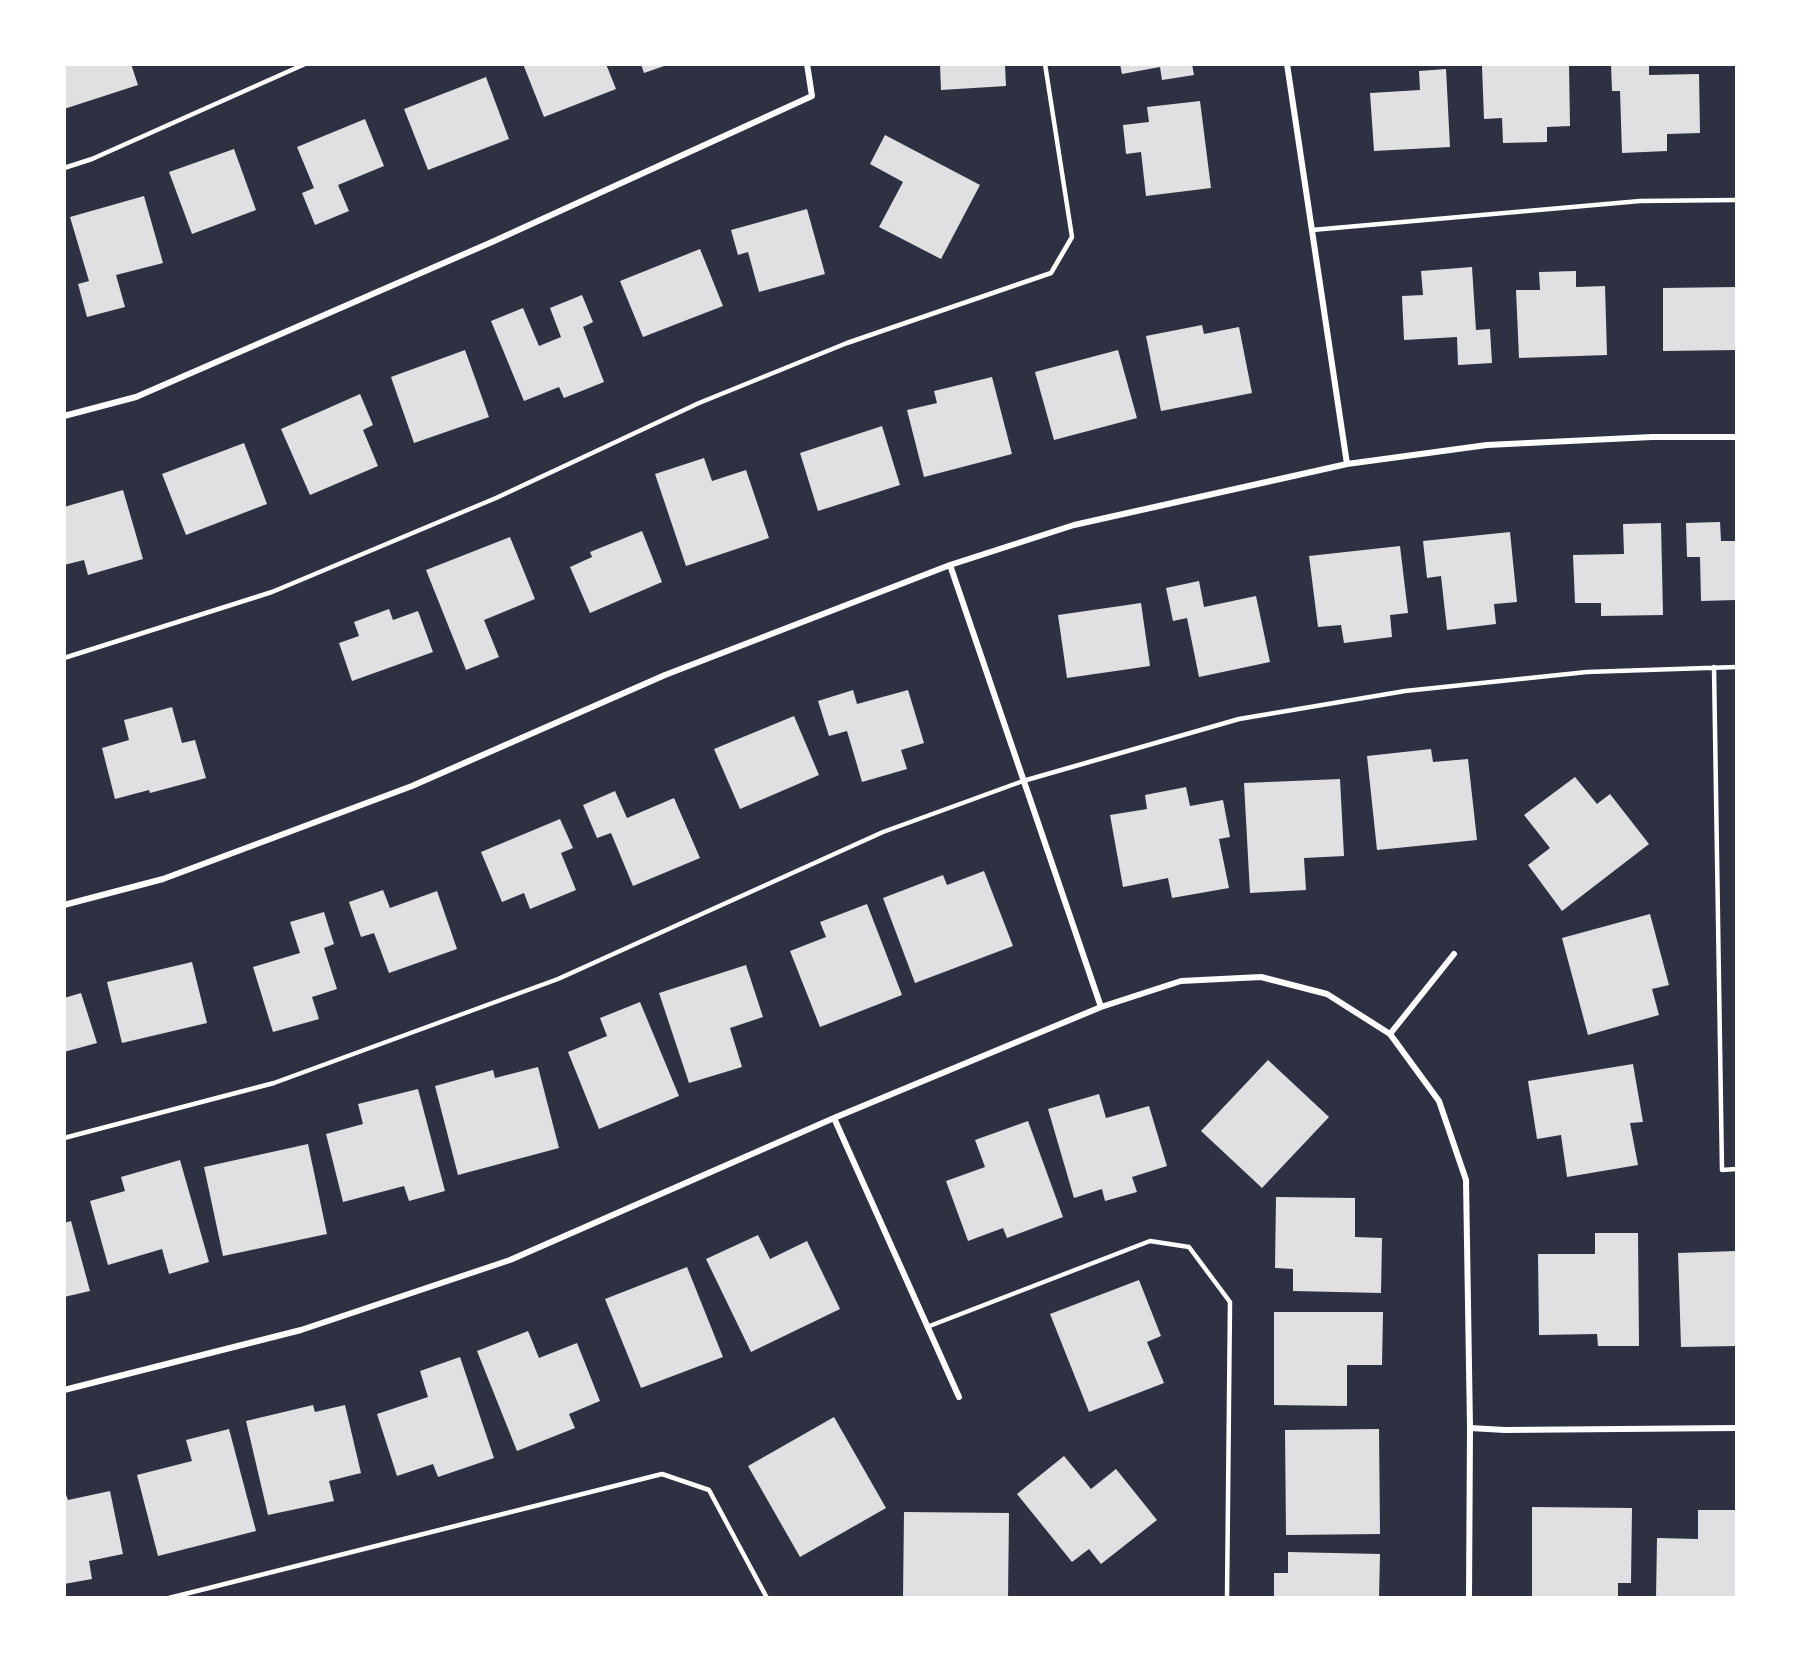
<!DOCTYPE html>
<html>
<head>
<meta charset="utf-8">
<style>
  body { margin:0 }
  #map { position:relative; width:1801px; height:1662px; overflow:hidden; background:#2d3142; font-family:"DM Sans",sans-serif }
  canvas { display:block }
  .frame { position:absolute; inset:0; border:66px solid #fff; pointer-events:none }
</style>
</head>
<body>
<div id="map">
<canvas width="1801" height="1662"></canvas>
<div class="frame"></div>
</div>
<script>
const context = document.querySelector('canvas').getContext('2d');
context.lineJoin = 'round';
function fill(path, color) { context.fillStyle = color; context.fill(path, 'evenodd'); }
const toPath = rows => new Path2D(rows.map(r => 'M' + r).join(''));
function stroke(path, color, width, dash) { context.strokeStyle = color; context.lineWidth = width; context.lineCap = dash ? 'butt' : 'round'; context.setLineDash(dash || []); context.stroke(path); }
fill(toPath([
  [64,64,131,64,138,85,64,109],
  [523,64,606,64,616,89,544,117],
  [641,64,666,64,667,65,644,73],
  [940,64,1005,64,1006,86,941,90],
  [1120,64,1192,64,1194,75,1162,80,1160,67,1122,74],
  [1569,64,1570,126,1547,127,1547,142,1503,143,1502,118,1484,119,1482,66],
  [1611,64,1649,64,1649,75,1699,74,1700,133,1667,134,1667,151,1622,153,1620,91,1612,91],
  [1446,69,1450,147,1374,151,1370,93,1420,90,1419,71],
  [486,77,509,139,428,170,404,109],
  [1200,101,1211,188,1146,196,1141,152,1126,154,1123,125,1149,122,1147,107],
  [365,119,384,166,338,185,349,211,315,225,302,193,314,188,297,147],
  [885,135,980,185,941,259,879,227,903,182,870,164],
  [234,149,256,210,192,234,169,172],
  [144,196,163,263,116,275,125,307,87,317,78,284,89,281,70,217],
  [807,209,825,274,759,292,748,252,738,255,731,230],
  [700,249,723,306,643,337,620,281],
  [1472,267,1476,330,1490,329,1492,363,1458,365,1457,337,1404,340,1402,296,1423,295,1421,271],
  [1576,271,1576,287,1605,286,1607,355,1519,358,1516,290,1540,290,1539,272],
  [1736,287,1736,350,1663,351,1663,288],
  [582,295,593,322,583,327,604,382,564,398,559,387,524,401,491,321,523,308,539,346,561,337,550,308],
  [1202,325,1204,334,1239,327,1252,393,1161,411,1146,336],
  [465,350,489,417,414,443,391,377],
  [1118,350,1137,418,1054,440,1035,372],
  [992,377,1012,454,924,477,907,410,937,403,934,391],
  [360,394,373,425,363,430,378,466,310,495,281,429],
  [882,426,900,485,818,511,800,453],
  [244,443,267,504,186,535,162,474],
  [704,458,712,481,746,470,769,538,686,566,655,474],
  [123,490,143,559,88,575,84,560,64,565,64,507],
  [1720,522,1721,541,1736,541,1736,600,1701,601,1700,557,1687,557,1686,523],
  [1661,523,1663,615,1601,616,1601,603,1575,603,1573,555,1624,554,1623,524],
  [642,531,662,582,590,613,570,567,592,557,590,552],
  [1510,532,1517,602,1494,604,1496,624,1447,630,1441,576,1427,578,1423,541],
  [510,537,535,599,484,620,499,657,466,670,426,570],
  [1400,546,1408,613,1390,615,1392,637,1344,643,1341,625,1318,627,1309,556],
  [1199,581,1204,607,1256,596,1270,662,1199,677,1187,618,1173,621,1166,588],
  [1141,603,1150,666,1067,678,1058,615],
  [389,609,393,620,418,611,433,652,352,681,339,643,359,636,354,622],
  [853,690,857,704,908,690,924,743,901,750,907,769,862,782,847,731,829,736,818,701],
  [172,707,182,743,195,740,206,778,150,793,149,790,115,799,102,748,129,740,124,720],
  [794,716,819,775,740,809,714,749],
  [1431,749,1433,762,1468,759,1477,840,1377,850,1367,756],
  [1575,777,1597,804,1610,794,1649,844,1562,911,1528,865,1550,848,1524,815],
  [1340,779,1344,856,1304,858,1306,890,1250,893,1244,783],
  [1186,787,1190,806,1223,800,1230,837,1219,839,1229,888,1172,898,1168,878,1123,887,1110,815,1147,809,1145,795],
  [615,791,627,818,674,798,700,858,633,886,611,833,597,838,583,805],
  [560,819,573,848,561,853,576,890,530,909,524,893,502,902,481,852],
  [984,871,1013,946,915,983,883,898,943,875,947,885],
  [383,890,390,908,437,891,457,949,389,973,374,933,361,937,349,902],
  [867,904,902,995,820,1027,790,951,826,937,820,922],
  [324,912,334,944,324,948,337,989,312,997,319,1019,273,1032,253,967,300,953,290,922],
  [1650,914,1669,985,1652,989,1659,1015,1588,1035,1562,938],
  [192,962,207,1023,122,1043,107,982],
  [746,965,763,1017,730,1028,742,1067,689,1083,659,993],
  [81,993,97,1043,64,1052,64,998],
  [640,1002,679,1096,599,1129,568,1052,607,1036,600,1018],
  [1268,1060,1329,1117,1262,1188,1201,1131],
  [1633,1064,1643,1122,1630,1123,1638,1165,1567,1177,1561,1135,1537,1139,1528,1081],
  [538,1067,559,1148,458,1175,435,1086,493,1070,495,1078],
  [418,1089,445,1191,409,1201,404,1186,343,1202,326,1134,363,1124,358,1104],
  [1099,1094,1106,1118,1149,1106,1167,1166,1132,1177,1137,1192,1105,1201,1102,1189,1074,1198,1048,1109],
  [1028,1121,1063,1217,1007,1238,1003,1228,968,1241,946,1181,985,1167,975,1140],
  [308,1144,327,1234,223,1256,204,1167],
  [180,1160,209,1262,169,1274,162,1249,108,1265,90,1201,125,1191,121,1177],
  [1276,1197,1355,1198,1355,1237,1382,1238,1381,1293,1293,1291,1293,1269,1275,1268],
  [71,1221,90,1291,64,1297,64,1223],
  [1595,1233,1638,1233,1639,1346,1598,1346,1597,1334,1539,1335,1538,1254,1595,1254],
  [758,1235,770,1259,807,1241,840,1309,751,1352,706,1259],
  [1736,1251,1736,1346,1681,1347,1678,1253],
  [687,1267,723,1357,641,1388,605,1299],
  [1139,1280,1161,1336,1147,1342,1164,1383,1089,1412,1050,1314],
  [1274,1312,1383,1312,1382,1365,1347,1365,1347,1406,1274,1405],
  [528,1331,539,1358,577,1343,600,1401,569,1414,575,1428,517,1451,477,1351],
  [460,1357,494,1458,438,1477,433,1464,397,1476,377,1414,428,1397,420,1371],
  [313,1405,315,1412,345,1405,361,1473,329,1481,334,1501,268,1515,246,1421],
  [834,1417,886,1508,800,1557,748,1466],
  [229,1429,256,1531,158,1556,137,1475,192,1461,186,1440],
  [1379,1429,1380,1534,1286,1535,1285,1430],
  [1064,1456,1091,1489,1116,1469,1157,1520,1101,1564,1089,1549,1072,1562,1017,1494],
  [64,1489,68,1500,110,1491,123,1554,89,1561,92,1579,64,1584],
  [1532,1507,1632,1508,1631,1583,1618,1583,1618,1598,1532,1598],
  [1698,1510,1736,1510,1736,1598,1656,1598,1657,1538,1698,1539],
  [904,1512,1009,1513,1008,1598,903,1598],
  [1288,1552,1380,1554,1379,1598,1274,1598,1274,1573,1288,1573]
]), '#e0e0e3');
stroke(toPath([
  [64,168,92,159,305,64],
  [1312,230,1640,201,1736,200],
  [64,658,272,592,496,498,699,403,847,343,1051,273,1072,237,1045,64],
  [1714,667,1722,1170,1736,1169],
  [64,1138,274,1083,558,979,883,832,1023,781,1239,719,1405,691,1587,672,1736,667],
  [927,1327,1150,1241,1189,1247,1230,1302,1227,1598],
  [169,1598,662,1474,709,1490,767,1598]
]), '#fff', 4.5);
stroke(toPath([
  [1287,64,1347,464],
  [64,416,136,397,492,242,812,96,807,64],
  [950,565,1101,1007],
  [64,905,163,879,412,786,665,675,950,565,1074,525,1347,464,1487,445,1652,437,1736,437],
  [1390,1034,1454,954],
  [834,1118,959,1397],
  [64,1390,301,1330,510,1260,834,1118,1101,1007,1181,981,1261,977,1327,994,1390,1034,1439,1101,1466,1180,1470,1428,1469,1598],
  [1470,1428,1505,1430,1736,1428]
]), '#fff', 6);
</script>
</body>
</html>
